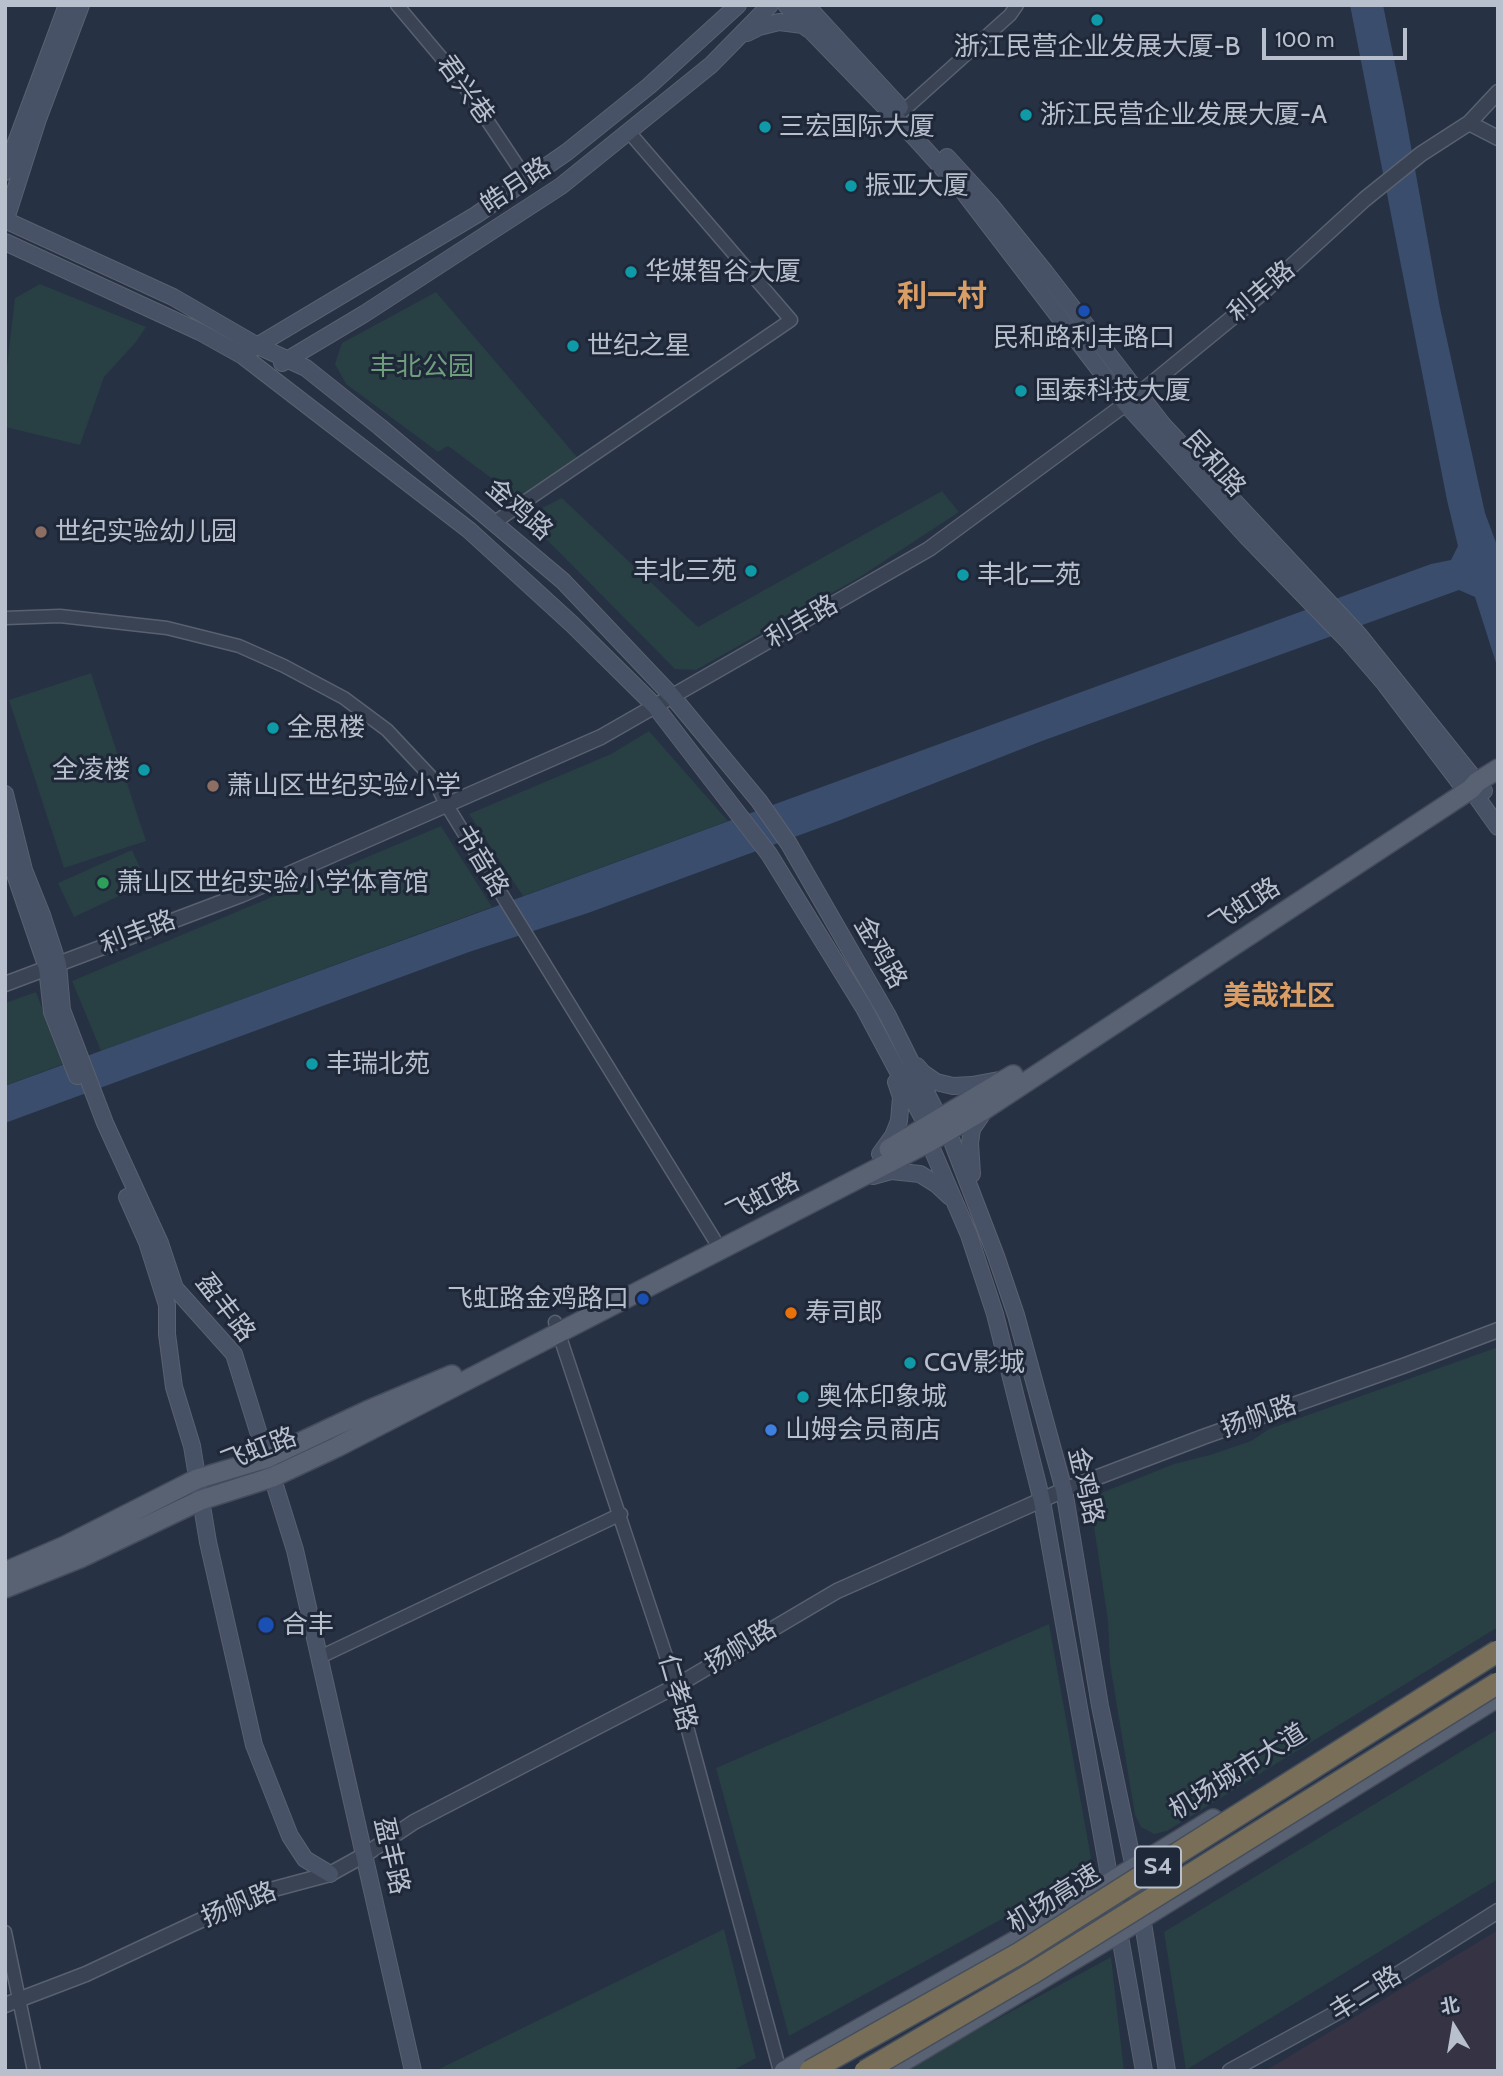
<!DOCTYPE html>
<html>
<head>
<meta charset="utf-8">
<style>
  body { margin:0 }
  #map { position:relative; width:1503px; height:2076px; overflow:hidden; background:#263143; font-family:Cabin,"Noto Sans SC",sans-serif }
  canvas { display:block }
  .frame { position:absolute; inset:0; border:7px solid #b8bfcd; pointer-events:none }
  .north { position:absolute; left:1419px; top:1992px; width:70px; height:70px; -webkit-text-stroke:5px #1f2838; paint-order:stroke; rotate:349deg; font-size:19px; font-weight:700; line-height:28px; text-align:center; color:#b8bfcd }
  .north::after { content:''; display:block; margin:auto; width:24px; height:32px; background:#b8bfcd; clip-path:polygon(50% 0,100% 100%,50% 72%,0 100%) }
  .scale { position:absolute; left:1262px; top:28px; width:145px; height:32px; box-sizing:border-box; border:4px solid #b8bfcd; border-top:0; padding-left:9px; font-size:21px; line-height:24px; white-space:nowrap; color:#b8bfcd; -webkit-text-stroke:5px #1f2838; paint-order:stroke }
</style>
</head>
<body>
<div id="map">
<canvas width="1503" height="2076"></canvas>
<div class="frame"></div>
<div class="north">北</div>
<div class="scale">100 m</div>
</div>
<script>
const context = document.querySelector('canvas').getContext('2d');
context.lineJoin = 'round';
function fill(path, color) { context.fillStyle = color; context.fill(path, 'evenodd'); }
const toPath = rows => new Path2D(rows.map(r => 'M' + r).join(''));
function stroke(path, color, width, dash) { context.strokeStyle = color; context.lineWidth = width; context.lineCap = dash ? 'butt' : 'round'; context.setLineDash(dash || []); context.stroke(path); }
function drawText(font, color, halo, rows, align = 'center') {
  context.font = font + ' Cabin,"Noto Sans SC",sans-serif'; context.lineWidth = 6; context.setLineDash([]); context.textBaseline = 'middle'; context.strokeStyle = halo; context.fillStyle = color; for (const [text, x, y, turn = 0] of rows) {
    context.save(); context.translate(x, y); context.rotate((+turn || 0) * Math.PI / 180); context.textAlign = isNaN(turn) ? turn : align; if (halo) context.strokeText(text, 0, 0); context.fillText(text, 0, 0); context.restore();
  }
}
fill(toPath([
  [1498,1930,1498,2071,1265,2071]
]), '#363344');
fill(toPath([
  [40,284,146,327,136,342,104,377,80,445,5,427,5,383,15,298],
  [436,292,577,457,518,498,448,446,438,452,346,384,335,364,342,343],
  [942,491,959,512,860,577,696,670,675,669,540,533,558,522,542,508,562,498,698,627],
  [91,673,146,841,64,868,9,700],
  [649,731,728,821,523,896,469,814,611,754],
  [441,826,492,907,101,1051,72,981],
  [132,850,147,883,74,917,58,883],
  [36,992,63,1064,5,1086,5,1003],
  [1498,1347,1498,1627,1167,1831,1154,1834,1141,1827,1135,1815,1110,1664,1108,1621,1092,1513,1096,1495,1174,1464,1210,1455,1251,1441,1269,1429],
  [1049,1624,1093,1869,789,2036,716,1768],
  [1498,1729,1498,1879,1186,2070,1164,1932],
  [724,1929,756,2058,732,2071,435,2071],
  [1111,1957,1124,2071,902,2071]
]), '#283f44');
fill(toPath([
  [1350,5,1383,5,1404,108,1440,308,1485,513,1498,548,1498,669,1475,597,1459,590,1042,741,838,821,588,913,469,952,5,1123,5,1086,1431,564,1451,560,1458,546,1447,500]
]), '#3b4d6c');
const minor = toPath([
  [397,5,461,81,527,180],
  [903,111,1010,15,1017,5],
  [495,522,791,320,629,132],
  [5,618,60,616,167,628,239,646,284,666,344,698,387,730,434,780,446,804,714,1239],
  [555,1322,676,1686,780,2071],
  [320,1657,621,1514],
  [5,1932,34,2071]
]);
const tertiary = toPath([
  [1469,123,1498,138],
  [5,984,241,895,601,737,929,549,1139,394,1261,294,1365,199,1421,154,1469,123,1498,92],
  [5,2005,86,1974,259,1893,330,1874,366,1854,414,1822,676,1686,837,1591,1064,1490,1203,1437,1403,1366,1498,1330],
  [1230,2071,1338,2012,1498,1911]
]);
const secondary = toPath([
  [786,5,915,138,962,190,1125,403,1247,537,1348,641,1385,684,1460,783,1471,789,1498,827],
  [806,5,900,107],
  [747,33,759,27,779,22,803,25,808,29],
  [947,157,990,204,1045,272,1163,425,1359,635,1484,791],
  [5,172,67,5],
  [5,220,173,297,256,345,306,368,380,427,563,581,672,696,759,801,789,844,888,1016,940,1120,948,1131,996,1256,1016,1315,1064,1490,1100,1706,1134,1868,1167,2071],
  [5,222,38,119,81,5],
  [5,242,200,332,243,356,469,530,573,625,655,706,769,854,864,1008,927,1126,929,1142,969,1235,995,1314,1042,1501,1144,2071],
  [250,350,476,215,567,152,649,86,738,5],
  [282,363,364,314,561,186,711,65,770,5],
  [5,794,24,870,42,915,58,964,62,1010,105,1123,160,1243,175,1288,234,1354,295,1550,413,2071],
  [5,845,47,968,52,1012,77,1076],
  [917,1066,923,1073,936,1082,953,1086,972,1085,999,1080],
  [880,1154,893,1136,899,1121,901,1097,896,1082],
  [972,1174,970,1143,972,1129,985,1110],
  [873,1176,891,1171,920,1174,936,1184,950,1197],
  [127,1197,147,1242,167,1305,167,1334,174,1387,192,1446,208,1542,254,1745,290,1836,305,1859,330,1874]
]);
const primary = toPath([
  [889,1149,1013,1075],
  [5,1572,65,1546,197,1479,267,1458,367,1411,452,1375],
  [5,1588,80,1558,201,1500,273,1477,337,1447,929,1142,985,1109,1471,789,1477,782,1498,769],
  [784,2071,1013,1942,1213,1819],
  [887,2071,1120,1932,1498,1697]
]);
stroke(minor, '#596170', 15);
stroke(tertiary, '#596170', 17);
stroke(secondary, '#596170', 18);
stroke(primary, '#444c5c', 22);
stroke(minor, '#3a4353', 12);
stroke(tertiary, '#3a4353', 14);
stroke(secondary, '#485266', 16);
stroke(primary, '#596273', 19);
const motorwayBridge = toPath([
  [810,2071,1020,1953,1498,1651],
  [865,2071,1031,1974,1498,1683]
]);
stroke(motorwayBridge, '#454e5d', 24, []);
stroke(motorwayBridge, '#796e57', 21);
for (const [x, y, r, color] of [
  [1097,20,7,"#0f9aa8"],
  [1026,115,7,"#0f9aa8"],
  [765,127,7,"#0f9aa8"],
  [851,186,7,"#0f9aa8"],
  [631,272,7,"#0f9aa8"],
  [1084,311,7,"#1a4fb4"],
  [573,346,7,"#0f9aa8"],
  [1021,391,7,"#0f9aa8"],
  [41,532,7,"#8d6e63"],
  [751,571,7,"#0f9aa8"],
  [963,575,7,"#0f9aa8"],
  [273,728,7,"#0f9aa8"],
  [144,770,7,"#0f9aa8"],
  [213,786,7,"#8d6e63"],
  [103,883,7,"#2e9e5b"],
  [312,1064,7,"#0f9aa8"],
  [643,1299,7,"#1a4fb4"],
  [791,1313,7,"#e8710a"],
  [910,1363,7,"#0f9aa8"],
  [803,1397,7,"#0f9aa8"],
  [771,1430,7,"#3f7fe0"],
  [266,1625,9,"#1a4fb4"]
]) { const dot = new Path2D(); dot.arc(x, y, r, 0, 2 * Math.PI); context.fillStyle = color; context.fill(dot); stroke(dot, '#1f2838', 2.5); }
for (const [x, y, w] of [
  [1158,1867,46]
]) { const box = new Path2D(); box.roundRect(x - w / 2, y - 20.5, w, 41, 5); context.fillStyle = '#1f2838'; context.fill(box); stroke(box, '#b8bfcd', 2); }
drawText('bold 24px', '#b8bfcd', null, [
  ["S4",1158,1867]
]);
drawText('26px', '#b8bfcd', '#1f2838', [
  ["浙江民营企业发展大厦-B",1097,47,"center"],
  ["浙江民营企业发展大厦-A",1040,115],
  ["三宏国际大厦",779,127],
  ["振亚大厦",865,186],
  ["华媒智谷大厦",645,272],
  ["民和路利丰路口",1084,338,"center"],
  ["世纪之星",587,346],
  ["国泰科技大厦",1035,391],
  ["世纪实验幼儿园",55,532],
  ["丰北三苑",737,571,"right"],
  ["丰北二苑",977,575],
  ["全思楼",287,728],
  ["全凌楼",130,770,"right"],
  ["萧山区世纪实验小学",227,786],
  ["萧山区世纪实验小学体育馆",117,883],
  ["丰瑞北苑",326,1064],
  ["飞虹路金鸡路口",629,1299,"right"],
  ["寿司郎",805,1313],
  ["CGV影城",924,1363],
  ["奥体印象城",817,1397],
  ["山姆会员商店",785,1430],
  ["合丰",282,1625]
], 'left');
drawText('26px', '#b8bfcd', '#1f2838', [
  ["君兴巷",465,90,54],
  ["皓月路",516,186,-34],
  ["利丰路",1262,292,-41],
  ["民和路",1214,464,48],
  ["金鸡路",519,510,41],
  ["利丰路",802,622,-30],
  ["书音路",481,861,59],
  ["飞虹路",1245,906,-33],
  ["利丰路",138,933,-21],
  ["金鸡路",880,953,60],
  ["飞虹路",763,1198,-27],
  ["盈丰路",225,1308,52],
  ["扬帆路",1259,1417,-19],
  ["飞虹路",259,1450,-21],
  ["金鸡路",1085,1486,77],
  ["扬帆路",741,1647,-31],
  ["仁孝路",677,1693,74],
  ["机场城市大道",1238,1772,-32],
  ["盈丰路",391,1856,77],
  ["机场高速",1054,1899,-32],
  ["扬帆路",239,1905,-22],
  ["丰二路",1366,1994,-32]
]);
drawText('26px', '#6e9e7c', '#1f2838', [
  ["丰北公园",422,367]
]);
drawText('bold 28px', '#d99e66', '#1f2838', [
  ["美哉社区",1279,997]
]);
drawText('bold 30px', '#d99e66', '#1f2838', [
  ["利一村",942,297]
]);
</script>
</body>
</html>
